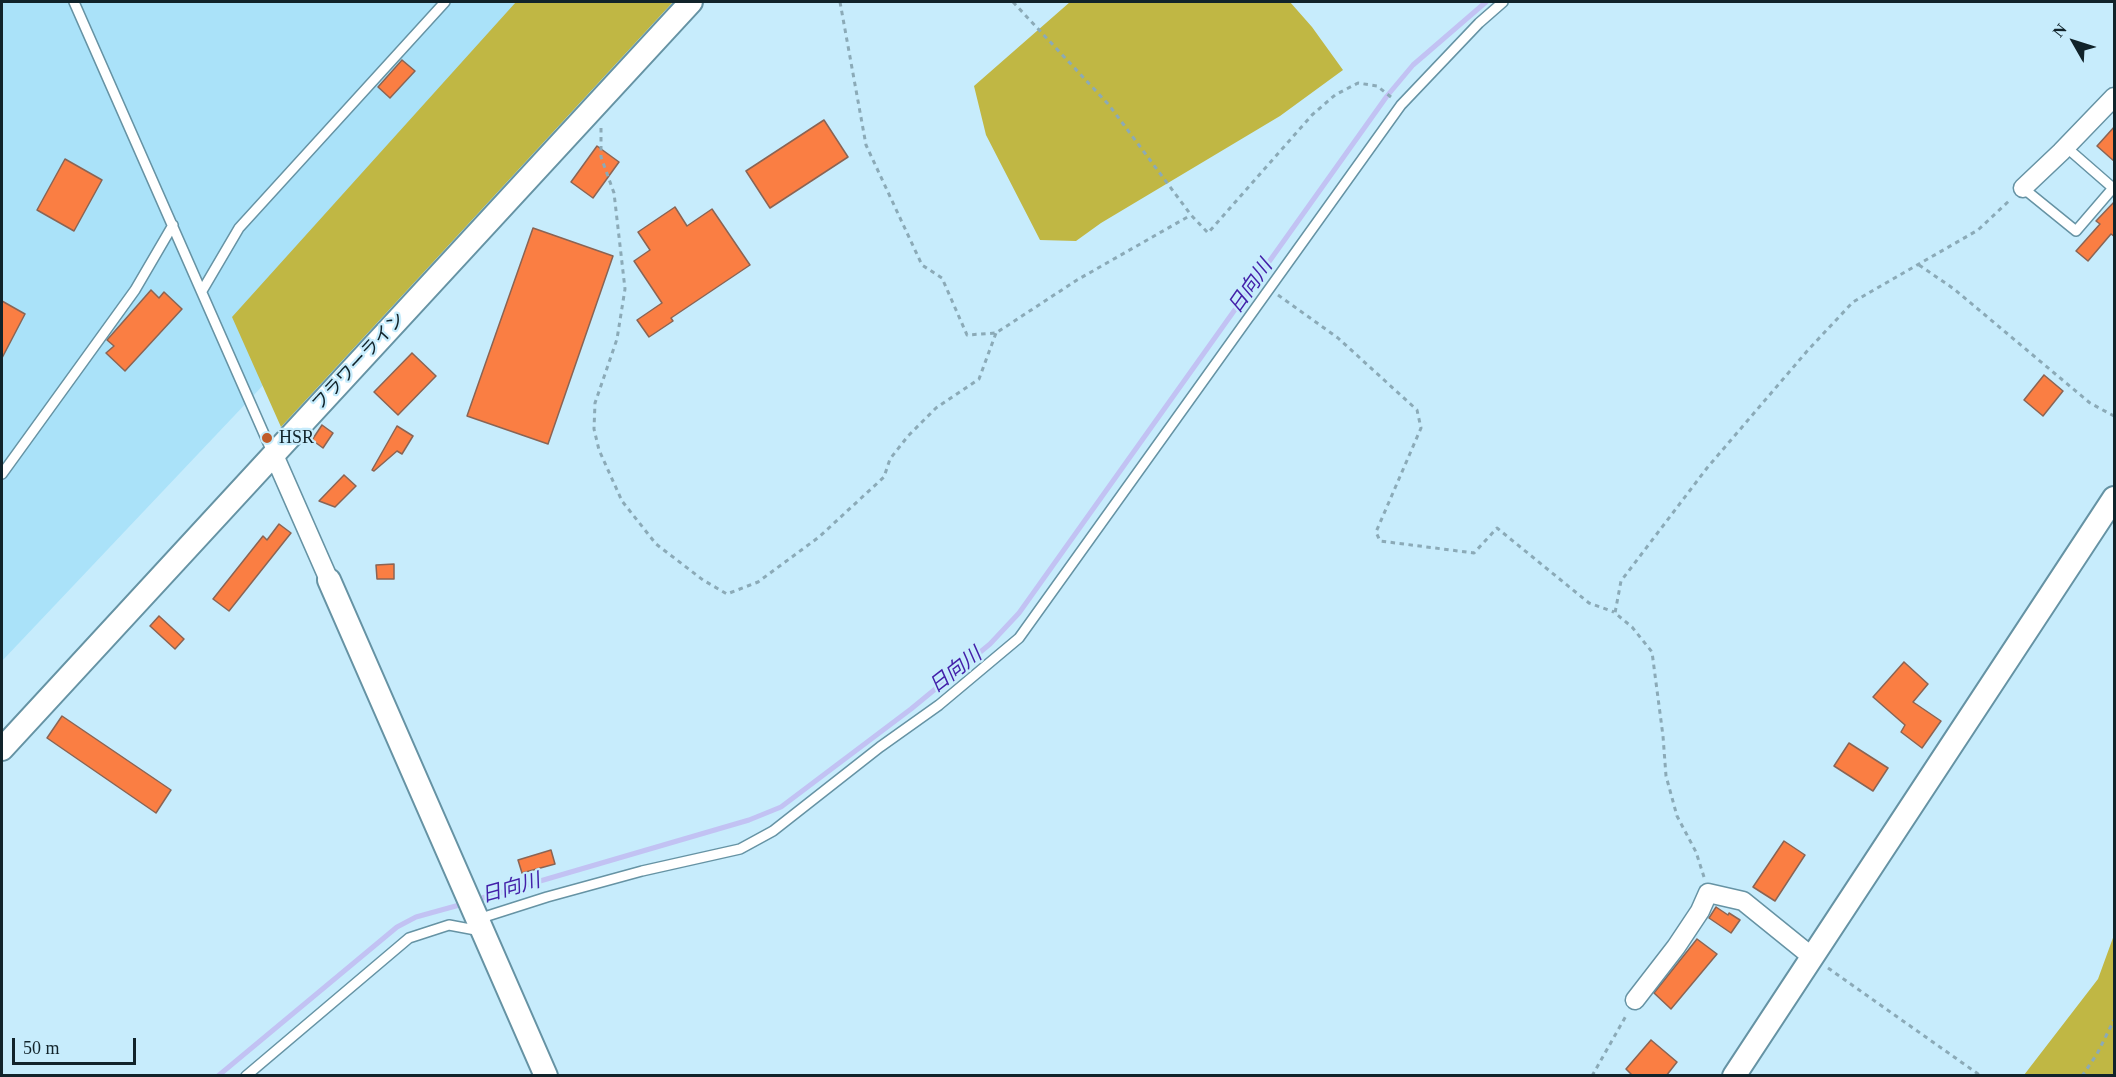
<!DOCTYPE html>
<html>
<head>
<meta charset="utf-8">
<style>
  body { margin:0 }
  #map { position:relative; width:2116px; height:1077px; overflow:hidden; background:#c7ecfc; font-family:"Times New Roman",serif }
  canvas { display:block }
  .frame { position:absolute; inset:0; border:3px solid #11232a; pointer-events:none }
  .north { position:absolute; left:2044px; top:12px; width:60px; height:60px; -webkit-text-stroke:4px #c7ecfc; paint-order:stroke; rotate:309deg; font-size:16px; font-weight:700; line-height:24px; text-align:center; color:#11232a }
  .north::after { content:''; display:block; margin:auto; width:21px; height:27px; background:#11232a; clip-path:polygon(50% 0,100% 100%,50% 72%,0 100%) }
  .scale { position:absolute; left:12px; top:1038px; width:124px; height:27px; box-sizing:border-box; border:3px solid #11232a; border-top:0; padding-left:8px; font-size:18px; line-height:21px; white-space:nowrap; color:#11232a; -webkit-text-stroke:4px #c7ecfc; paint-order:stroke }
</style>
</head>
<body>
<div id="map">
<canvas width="2116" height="1077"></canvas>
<div class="frame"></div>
<div class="north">N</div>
<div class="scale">50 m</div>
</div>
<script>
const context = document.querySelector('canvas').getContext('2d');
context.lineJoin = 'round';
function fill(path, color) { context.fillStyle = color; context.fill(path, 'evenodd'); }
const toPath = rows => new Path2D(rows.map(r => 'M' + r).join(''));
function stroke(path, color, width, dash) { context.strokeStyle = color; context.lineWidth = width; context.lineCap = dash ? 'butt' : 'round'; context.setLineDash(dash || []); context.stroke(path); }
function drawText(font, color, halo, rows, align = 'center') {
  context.font = font + ' "Times New Roman","Noto Sans JP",serif'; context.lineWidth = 4.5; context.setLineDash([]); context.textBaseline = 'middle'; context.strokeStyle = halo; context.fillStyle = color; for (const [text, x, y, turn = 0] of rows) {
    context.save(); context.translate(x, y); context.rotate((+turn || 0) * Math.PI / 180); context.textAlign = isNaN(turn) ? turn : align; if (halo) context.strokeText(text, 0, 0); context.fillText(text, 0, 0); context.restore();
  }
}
fill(toPath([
  [2,2,626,2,2,661]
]), '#aae2f9');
fill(toPath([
  [516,2,673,2,281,427,232,317],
  [1070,2,1290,2,1312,27,1343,70,1280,116,1101,223,1076,241,1040,240,986,135,974,86],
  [2114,935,2114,1075,2024,1075,2098,979]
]), '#c0b744');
stroke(toPath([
  [475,900,749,820,781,807,911,709,990,644,1019,613,1387,96,1413,65,1486,2],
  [218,1076,397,927,416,917,463,904]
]), '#c2c2f3', 5);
const building = toPath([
  [402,60,415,71,390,98,378,87,402,60],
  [824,120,848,157,770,208,746,171,824,120],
  [2115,126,2115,162,2097,146,2115,126],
  [597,146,619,162,593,198,571,182,597,146],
  [65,159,102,180,74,231,37,210,65,159],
  [2115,201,2115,237,2111,234,2088,261,2076,251,2100,224,2096,221,2115,201],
  [675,207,687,226,712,209,750,265,671,318,673,321,649,337,637,320,662,303,634,261,650,250,638,232,675,207],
  [533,228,613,256,548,444,467,416,533,228],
  [151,290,159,298,164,292,182,309,125,371,106,353,114,346,107,340,151,290],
  [2,301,25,314,2,358,2,301],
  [412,353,436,376,398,415,374,392,412,353],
  [2044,375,2063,391,2043,416,2024,400,2044,375],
  [322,425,333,433,323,448,312,440,322,425],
  [397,426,413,436,402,454,397,451,374,471,372,470,397,426],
  [344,475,356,486,335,507,319,501,344,475],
  [279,524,291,533,229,611,213,599,263,536,267,540,279,524],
  [394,564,394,579,377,579,376,565,394,564],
  [159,616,184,639,175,649,150,626,159,616],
  [1904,662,1928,684,1913,702,1941,721,1922,748,1901,732,1905,725,1873,697,1904,662],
  [62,716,171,790,156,813,47,738,62,716],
  [1849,743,1888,768,1873,791,1834,766,1849,743],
  [1784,841,1805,855,1775,901,1753,887,1784,841],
  [551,850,555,864,522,873,518,860,551,850],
  [1716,907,1728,915,1729,913,1740,920,1731,933,1709,918,1716,907],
  [1697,939,1717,954,1671,1009,1654,993,1697,939],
  [1651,1040,1677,1062,1666,1076,1633,1076,1626,1069,1651,1040]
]);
fill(building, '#fa7e43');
stroke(building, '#8a6454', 1.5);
const service = toPath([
  [74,2,272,452],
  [2023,188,2076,231,2113,188,2066,147],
  [202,291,239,228,445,2],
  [2,474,135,290,173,225],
  [478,919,547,897,642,871,740,849,773,831,880,747,939,705,1019,638,1401,105,1479,23,1503,2],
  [246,1076,409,938,449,925,481,931]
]);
const minor = toPath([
  [2023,188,2061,152,2114,97],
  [274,455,329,580],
  [1635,1000,1676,947,1700,911,1708,893,1743,901,1811,956]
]);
const tertiary = toPath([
  [329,580,546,1076],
  [2,749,691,2],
  [1734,1076,2114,498]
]);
stroke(service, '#6693a4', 12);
stroke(minor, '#6693a4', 21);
stroke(tertiary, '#6693a4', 26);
stroke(toPath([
  [840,2,866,145,922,265,942,278,967,335,996,333,1077,280,1191,215],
  [1013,2,1109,105,1191,215,1208,233,1312,115,1335,95,1358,83,1377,86,1391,97],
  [601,128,601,157,614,193,625,289,617,339,595,403,594,429,599,450,622,501,656,544,703,580,727,594,758,582,819,537,884,477,890,459,908,436,936,408,979,379,996,333],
  [1919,265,1954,289,2090,403,2114,416],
  [1278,295,1338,338,1417,410,1421,428,1376,532,1380,541,1474,553,1497,528,1589,603,1614,612],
  [1704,877,1696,852,1677,816,1666,776,1663,736,1652,652,1632,627,1615,613,1621,581,1707,468,1808,350,1853,302,1978,230,2011,199],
  [1828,968,1981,1076],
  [1592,1076,1627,1014],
  [2082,1076,2097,1054,2114,1020]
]), '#8baab7', 3, [4.5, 4.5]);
stroke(service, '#fff', 9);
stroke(minor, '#fff', 18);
stroke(tertiary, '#fff', 22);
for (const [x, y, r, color] of [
  [267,438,6,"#c15c2a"]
]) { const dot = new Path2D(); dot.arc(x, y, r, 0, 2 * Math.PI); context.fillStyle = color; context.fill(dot); stroke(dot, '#c7ecfc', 2); }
drawText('18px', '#11232a', '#c7ecfc', [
  ["フラワーライン",359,362,-47]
]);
drawText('18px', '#11232a', '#c7ecfc', [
  ["HSR",279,438]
], 'left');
drawText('italic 20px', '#4320a9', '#c7ecfc', [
  ["日向川",1251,287,-55],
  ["日向川",956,671,-38],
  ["日向川",511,889,-16]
]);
</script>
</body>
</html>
